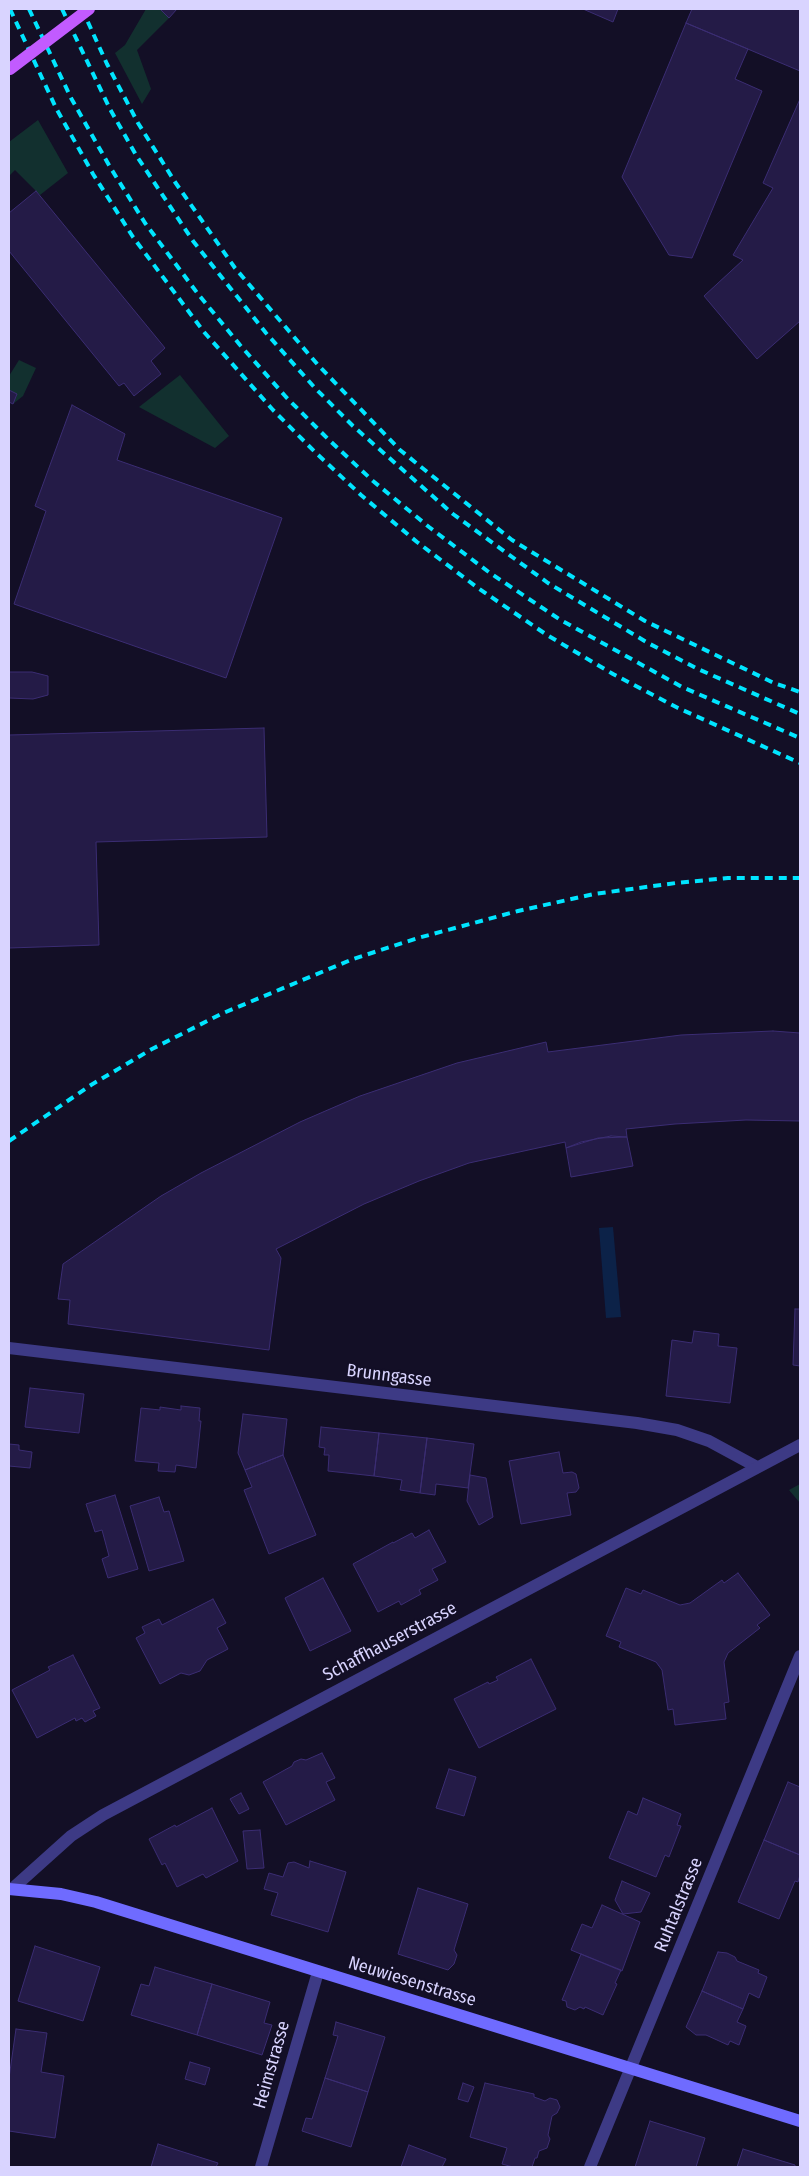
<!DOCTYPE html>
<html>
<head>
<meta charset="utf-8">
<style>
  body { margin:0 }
  #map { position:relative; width:809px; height:2176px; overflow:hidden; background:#130f26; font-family:"Fira Sans Condensed",sans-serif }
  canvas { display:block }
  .frame { position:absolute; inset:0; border:10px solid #d9d4ff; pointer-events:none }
</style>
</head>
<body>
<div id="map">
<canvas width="809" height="2176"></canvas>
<div class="frame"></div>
</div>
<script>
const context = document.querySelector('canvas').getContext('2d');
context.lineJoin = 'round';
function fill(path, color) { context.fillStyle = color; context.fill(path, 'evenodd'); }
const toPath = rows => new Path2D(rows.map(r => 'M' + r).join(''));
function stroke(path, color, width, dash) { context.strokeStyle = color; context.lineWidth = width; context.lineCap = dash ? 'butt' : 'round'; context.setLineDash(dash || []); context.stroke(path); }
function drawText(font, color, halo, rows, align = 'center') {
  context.font = font + ' "Fira Sans Condensed",sans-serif'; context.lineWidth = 4; context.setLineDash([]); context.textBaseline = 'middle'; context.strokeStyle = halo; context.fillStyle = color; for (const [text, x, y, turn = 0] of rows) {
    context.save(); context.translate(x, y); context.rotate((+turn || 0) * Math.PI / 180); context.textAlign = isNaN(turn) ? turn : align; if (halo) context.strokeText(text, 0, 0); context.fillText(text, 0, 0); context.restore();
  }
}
fill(toPath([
  [146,9,160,9,169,18,137,50,151,89,142,104,115,53,125,45],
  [38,120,68,173,40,195,15,170,9,176,9,142],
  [19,360,36,368,23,396,13,404,17,395,9,390,9,376],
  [180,375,229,436,215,448,139,407],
  [800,1484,800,1503,789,1490]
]), '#12302f');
fill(toPath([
  [613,1227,621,1317,606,1318,599,1228]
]), '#0c2248');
const building = toPath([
  [160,9,177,9,169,18,160,9],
  [583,9,618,9,613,22,583,9],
  [692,9,800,9,800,71,686,23,692,9],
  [686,23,748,49,735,79,762,91,692,258,669,255,622,177,686,23],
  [800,99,800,321,757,359,704,296,743,260,733,255,773,188,763,183,800,99],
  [36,191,165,348,151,361,161,374,134,396,124,383,119,386,9,251,9,213,36,191],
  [9,390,17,394,13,404,9,402,9,390],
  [72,405,125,434,117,460,282,518,226,678,14,604,46,511,35,506,72,405],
  [9,672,32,672,48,676,48,695,33,699,9,698,9,672],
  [264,728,267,837,96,842,99,945,9,948,9,735,264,728],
  [773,1031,800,1033,800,1121,746,1120,675,1124,626,1129,627,1137,598,1138,566,1148,565,1142,469,1163,419,1181,364,1204,276,1249,281,1258,269,1350,68,1324,70,1300,58,1299,63,1264,161,1196,201,1173,300,1122,360,1096,457,1063,546,1042,548,1052,681,1035,773,1031],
  [611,1136,627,1137,633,1166,571,1177,566,1148,581,1142,611,1136],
  [795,1309,800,1309,800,1366,793,1365,795,1309],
  [694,1331,719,1334,718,1346,737,1348,730,1403,666,1396,672,1340,692,1343,694,1331],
  [30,1388,84,1394,79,1433,25,1427,30,1388],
  [181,1406,200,1408,199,1421,201,1421,196,1468,176,1465,175,1472,158,1471,159,1463,135,1461,141,1408,160,1410,160,1407,181,1410,181,1406],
  [243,1414,287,1419,283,1455,245,1470,238,1453,243,1414],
  [321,1427,379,1433,374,1476,328,1471,329,1455,324,1455,325,1448,319,1447,321,1427],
  [379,1433,427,1438,420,1493,400,1490,402,1480,374,1476,379,1433],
  [427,1438,474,1444,468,1488,436,1484,435,1495,420,1493,427,1438],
  [9,1444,19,1445,19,1450,32,1452,30,1468,9,1466,9,1444],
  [559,1452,563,1473,572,1472,576,1474,579,1488,576,1492,567,1493,571,1515,521,1524,509,1461,559,1452],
  [283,1455,316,1535,269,1554,244,1490,252,1487,245,1470,283,1455],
  [470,1475,486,1478,493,1517,479,1525,467,1501,470,1475],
  [115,1495,138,1569,108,1578,102,1559,109,1556,102,1530,95,1532,86,1504,115,1495],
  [159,1497,164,1512,169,1511,184,1561,149,1571,130,1506,159,1497],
  [429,1530,446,1562,432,1569,438,1580,419,1590,421,1594,401,1605,399,1601,378,1612,353,1564,393,1542,393,1543,412,1533,415,1538,429,1530],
  [738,1573,770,1615,757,1625,760,1628,728,1653,724,1662,729,1702,724,1703,726,1719,675,1725,673,1709,668,1710,662,1670,656,1662,619,1647,621,1642,606,1636,626,1588,641,1594,643,1590,680,1605,690,1603,722,1580,724,1583,738,1573],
  [323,1578,351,1631,310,1651,285,1598,323,1578],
  [213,1599,226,1623,217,1628,228,1649,207,1660,200,1671,189,1675,181,1673,160,1684,136,1638,145,1633,142,1627,159,1619,162,1625,213,1599],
  [73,1655,100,1708,93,1711,96,1716,85,1722,82,1718,76,1721,75,1718,37,1738,12,1690,50,1670,48,1667,73,1655],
  [531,1659,556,1709,479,1748,454,1699,488,1682,489,1684,498,1680,496,1677,531,1659],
  [322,1753,335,1778,326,1782,335,1800,286,1825,263,1782,292,1766,294,1762,301,1759,306,1760,322,1753],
  [449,1769,476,1777,464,1816,436,1808,449,1769],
  [788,1782,800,1787,800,1855,764,1840,788,1782],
  [241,1793,249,1809,239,1814,230,1799,241,1793],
  [643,1798,681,1814,677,1825,681,1826,669,1857,665,1855,656,1877,609,1858,628,1811,637,1815,643,1798],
  [212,1808,238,1861,206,1878,203,1874,177,1887,165,1863,162,1865,149,1839,175,1825,176,1827,212,1808],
  [260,1830,264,1868,247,1869,243,1831,260,1830],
  [764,1840,800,1855,800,1875,798,1882,795,1881,779,1919,738,1902,764,1840],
  [310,1861,346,1872,328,1932,271,1915,278,1893,264,1889,269,1873,283,1877,288,1863,294,1862,309,1868,310,1861],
  [622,1881,650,1893,641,1912,623,1914,615,1900,622,1881],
  [418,1888,468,1904,454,1950,457,1955,454,1964,448,1970,398,1954,418,1888],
  [602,1905,640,1922,622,1971,571,1950,582,1924,592,1928,602,1905],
  [35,1946,100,1967,83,2021,18,2001,35,1946],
  [718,1952,727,1953,735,1957,737,1961,759,1970,758,1973,767,1977,759,1998,749,1993,743,2009,702,1991,718,1952],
  [581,1954,621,1970,615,1983,617,1984,603,2015,585,2007,584,2009,580,2007,575,2010,567,2007,566,2001,562,2000,581,1954],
  [155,1967,212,1984,197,2035,131,2015,141,1984,149,1986,155,1967],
  [212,1984,270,2002,264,2023,272,2025,262,2055,197,2035,212,1984],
  [702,1991,743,2009,737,2022,746,2026,739,2045,730,2041,728,2045,706,2035,696,2035,686,2027,702,1991],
  [336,2022,385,2037,368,2092,325,2078,338,2036,333,2035,336,2022],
  [16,2029,47,2033,41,2072,64,2076,55,2138,9,2131,9,2078,16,2029],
  [190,2062,210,2068,205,2085,185,2079,190,2062],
  [325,2078,368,2092,351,2147,302,2131,306,2118,312,2119,325,2078],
  [463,2083,474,2087,468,2102,458,2099,463,2083],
  [485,2083,534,2094,534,2097,545,2101,550,2098,557,2100,560,2107,557,2113,552,2116,548,2135,550,2139,547,2148,539,2151,537,2158,535,2158,532,2167,513,2167,502,2164,507,2148,470,2137,485,2083],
  [650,2121,705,2138,696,2167,635,2167,650,2121],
  [158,2144,218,2163,216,2167,151,2167,158,2144],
  [409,2145,446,2159,442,2167,401,2167,409,2145],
  [743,2149,795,2165,795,2167,737,2167,743,2149]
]);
fill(building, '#241b47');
stroke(building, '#3b2d73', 1);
stroke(toPath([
  [9,1348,637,1423,677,1430,709,1441,757,1467],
  [261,2167,318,1972],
  [590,2167,800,1656]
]), '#3d3a85', 12);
stroke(toPath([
  [12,1889,71,1836,103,1815,800,1445]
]), '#3d3a85', 12);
stroke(toPath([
  [9,1889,61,1894,96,1902,800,2121]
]), '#6f6bff', 12);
stroke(toPath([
  [10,9,56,108,93,174,133,237,204,332,273,410,315,452,361,495,417,542,478,588,547,635,613,674,678,708,800,763],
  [29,9,71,98,110,167,145,223,198,294,240,345,286,397,328,439,373,481,429,527,490,573,559,619,682,687,800,738],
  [62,9,110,109,136,155,193,241,266,333,315,388,353,426,453,514,548,583,648,643,698,669,800,714],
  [82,9,107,64,138,123,175,182,235,268,318,365,400,450,512,540,645,621,774,683,800,692],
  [9,1141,91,1085,152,1049,221,1014,353,959,418,938,518,911,594,894,676,883,728,878,800,878]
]), '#00e5ff', 4, [8, 6]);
stroke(toPath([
  [10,69,89,9]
]), '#c25bff', 12);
drawText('18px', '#d9d4ff', '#130f26', [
  ["Brunngasse",389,1376,7],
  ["Schaffhauserstrasse",390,1642,-28],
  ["Ruhtalstrasse",679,1905,-68],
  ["Neuwiesenstrasse",412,1982,17],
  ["Heimstrasse",272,2065,-74]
]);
</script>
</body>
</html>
